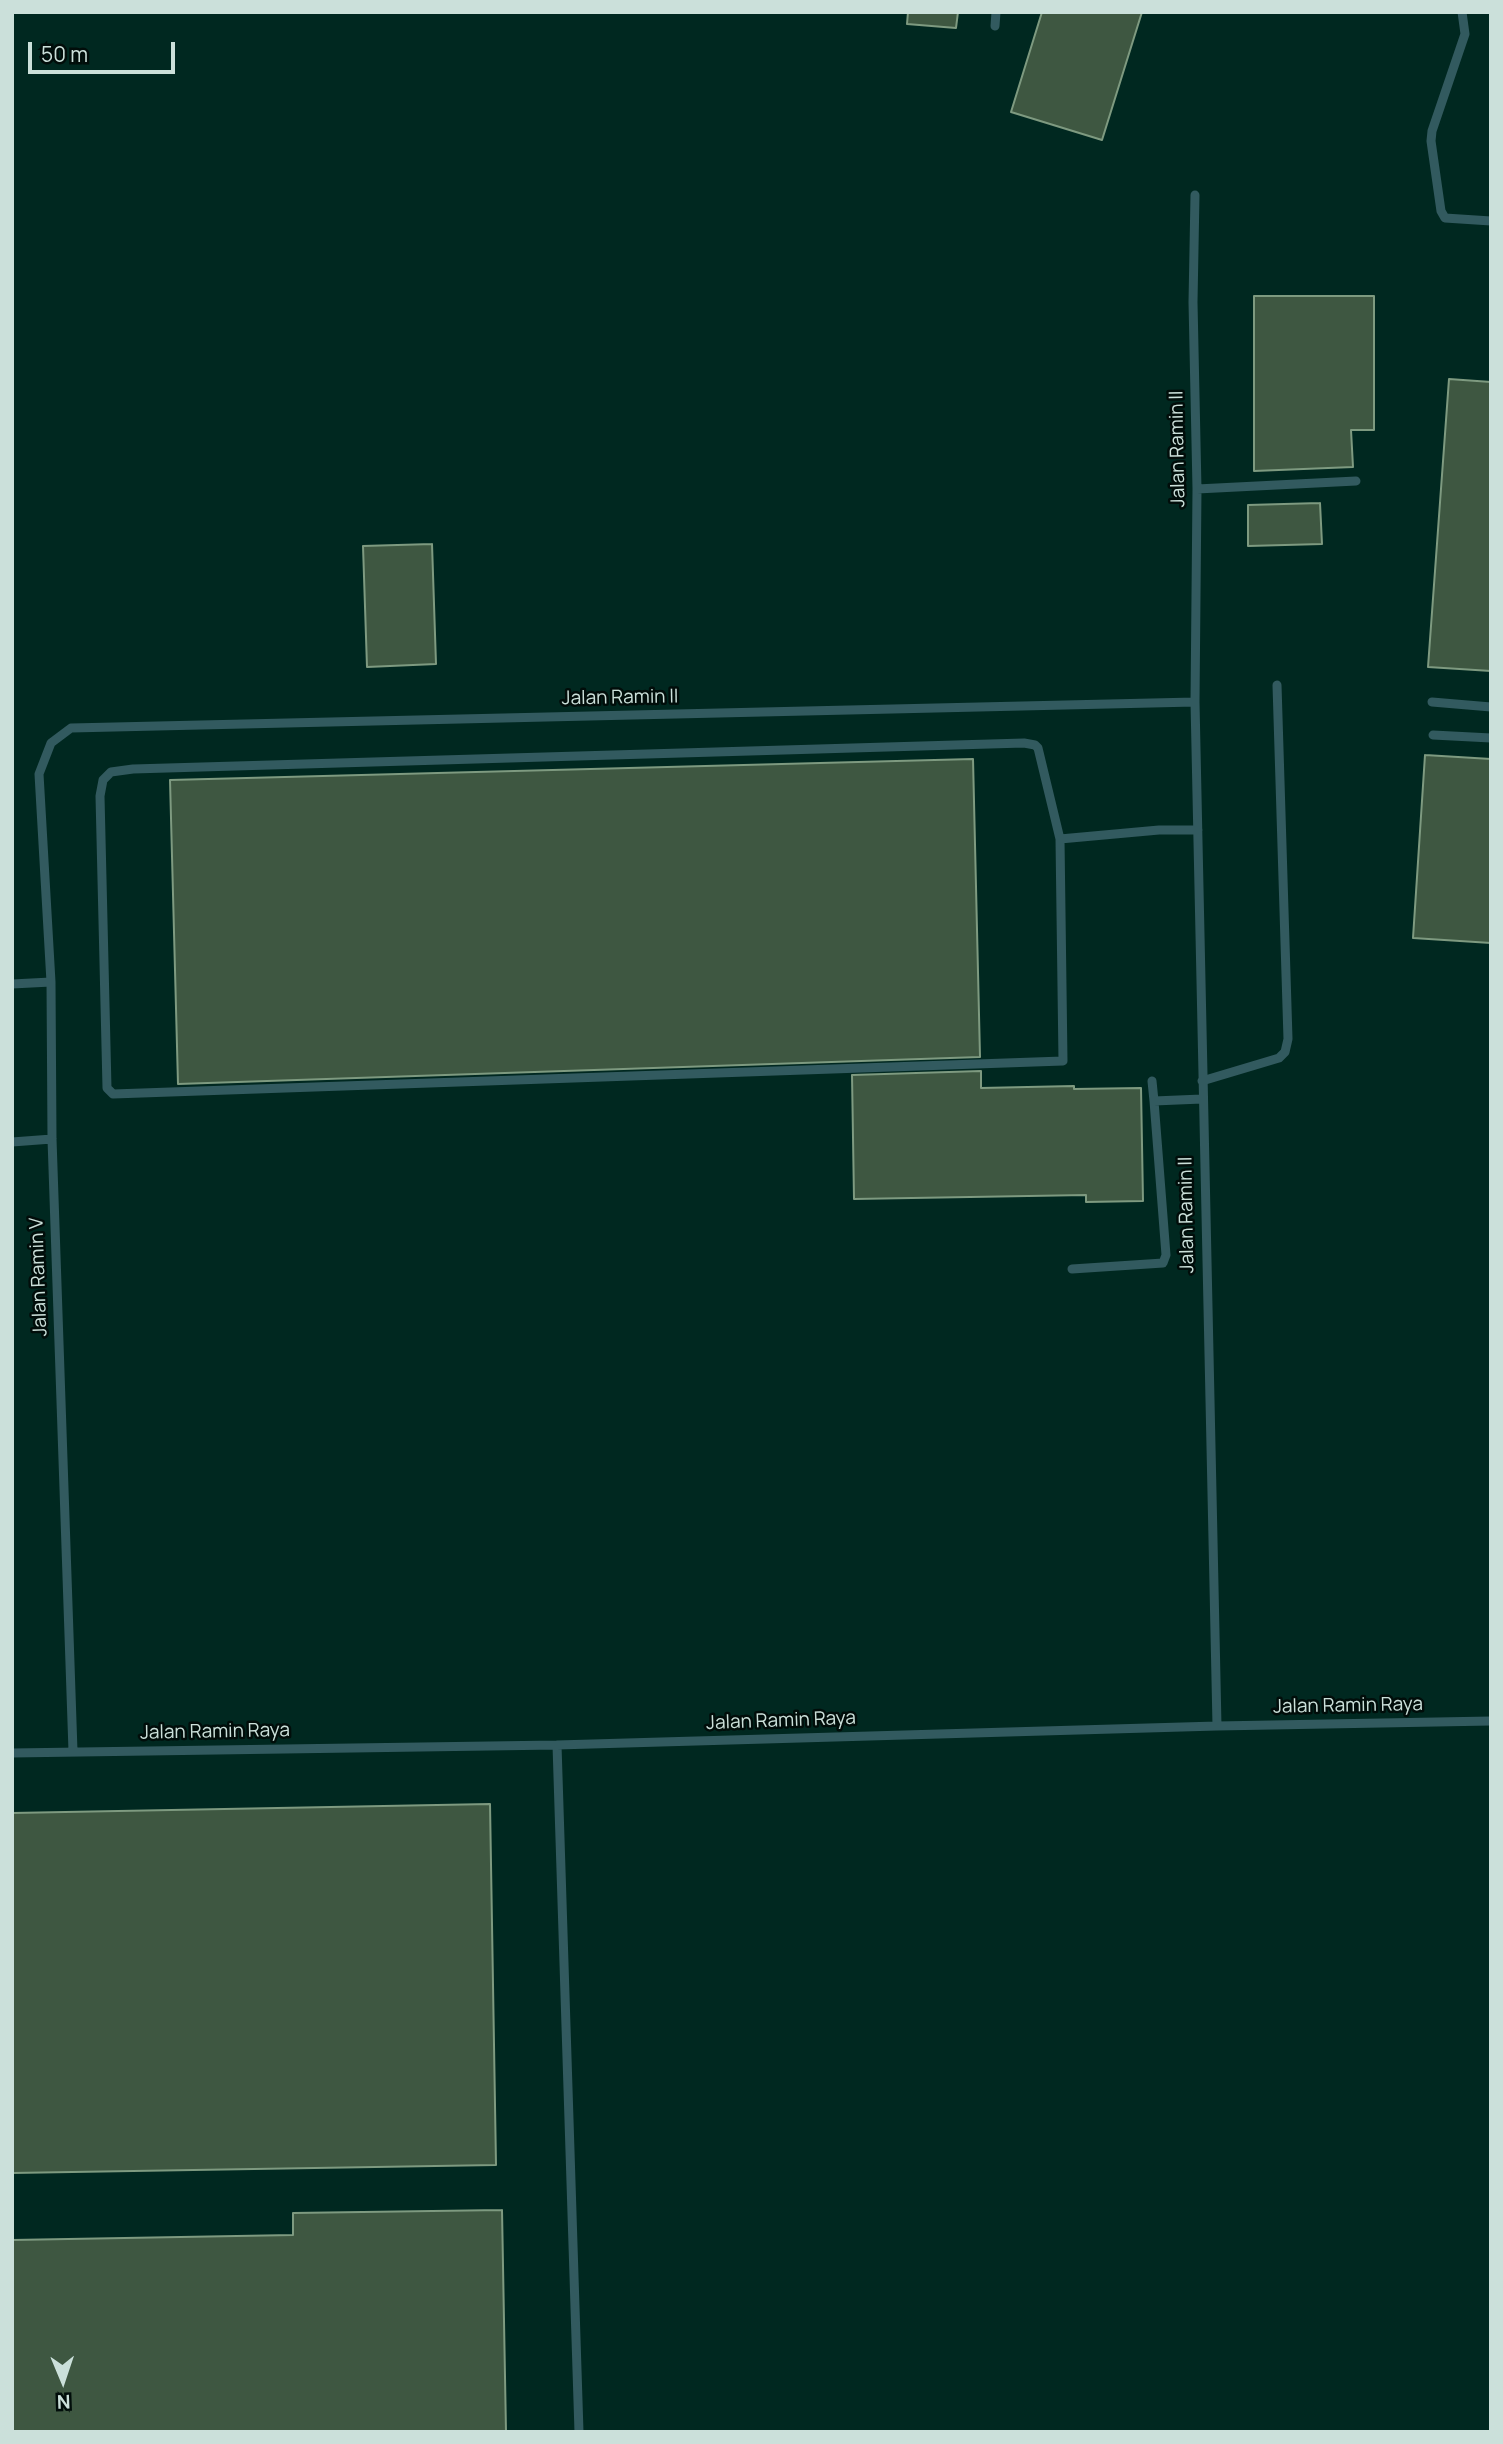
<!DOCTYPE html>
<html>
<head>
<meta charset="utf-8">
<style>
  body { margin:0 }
  #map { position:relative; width:1503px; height:2444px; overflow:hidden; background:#002820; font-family:Manrope,sans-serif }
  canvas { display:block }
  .frame { position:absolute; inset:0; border:14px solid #cbe0da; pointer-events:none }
  .north { position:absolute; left:28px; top:2346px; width:70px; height:70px; -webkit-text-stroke:5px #010d0a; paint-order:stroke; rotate:178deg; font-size:19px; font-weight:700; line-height:28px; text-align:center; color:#cbe0da }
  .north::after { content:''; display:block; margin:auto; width:24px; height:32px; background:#cbe0da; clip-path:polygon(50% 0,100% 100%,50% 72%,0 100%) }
  .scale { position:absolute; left:28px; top:42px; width:147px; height:32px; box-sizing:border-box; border:4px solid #cbe0da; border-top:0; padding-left:9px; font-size:21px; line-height:24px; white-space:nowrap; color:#cbe0da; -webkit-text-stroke:5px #010d0a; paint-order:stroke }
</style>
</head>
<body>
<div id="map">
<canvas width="1503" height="2444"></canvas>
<div class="frame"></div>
<div class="north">N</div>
<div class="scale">50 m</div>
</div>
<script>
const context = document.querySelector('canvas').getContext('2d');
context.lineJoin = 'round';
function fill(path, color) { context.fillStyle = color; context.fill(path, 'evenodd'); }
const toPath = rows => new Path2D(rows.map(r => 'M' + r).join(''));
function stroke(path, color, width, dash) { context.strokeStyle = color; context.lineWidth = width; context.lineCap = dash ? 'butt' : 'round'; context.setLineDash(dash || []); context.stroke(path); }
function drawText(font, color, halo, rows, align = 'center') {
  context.font = font + ' Manrope,sans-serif'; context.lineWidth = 5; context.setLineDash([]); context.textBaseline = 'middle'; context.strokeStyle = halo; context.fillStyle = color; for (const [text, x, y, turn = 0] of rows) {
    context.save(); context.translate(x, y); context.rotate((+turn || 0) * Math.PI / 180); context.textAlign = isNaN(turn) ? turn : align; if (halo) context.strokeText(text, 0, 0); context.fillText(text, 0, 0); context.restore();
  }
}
const building = toPath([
  [908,12,958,12,956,28,907,24,908,12],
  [1042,12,1142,12,1102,140,1011,112,1042,12],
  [1254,296,1374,296,1374,430,1351,430,1353,467,1254,471,1254,296],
  [1449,379,1491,382,1491,671,1428,667,1449,379],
  [1320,503,1322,544,1248,546,1248,505,1320,503],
  [432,544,436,664,367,667,363,546,432,544],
  [1425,755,1491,759,1491,943,1413,938,1425,755],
  [973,759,980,1057,178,1084,170,780,973,759],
  [981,1071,981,1088,1074,1086,1074,1089,1141,1088,1143,1201,1086,1202,1086,1195,854,1199,852,1075,981,1071],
  [490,1804,496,2165,12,2173,12,1813,490,1804],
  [502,2210,506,2432,12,2432,12,2240,293,2235,293,2213,502,2210]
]);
fill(building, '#3e5741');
stroke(building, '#7e9a80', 2);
stroke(toPath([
  [1462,12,1465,34,1432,131,1431,141,1441,211,1445,218,1491,221],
  [995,26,996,12],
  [1195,195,1193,302,1197,489,1195,702,1217,1726],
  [1197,489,1356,481],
  [1432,702,1491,707],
  [1433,735,1491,738],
  [1060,839,1063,1061,113,1094,107,1088,100,796,103,780,111,772,133,769,1024,743,1035,745,1038,748,1060,839,1159,830,1198,830],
  [12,984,51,982],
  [1152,1081,1154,1101],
  [1202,1081,1279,1058,1285,1052,1288,1039,1277,685],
  [12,1142,52,1139],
  [1072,1269,1163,1263,1166,1255,1154,1101,1202,1099],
  [557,1745,579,2432],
  [73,1751,52,1139,51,982,39,774,51,743,71,728,1195,702],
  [12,1753,557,1745,1217,1726,1491,1721]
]), '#325a5f', 9);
drawText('19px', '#cbe0da', '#010d0a', [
  ["Jalan Ramin II",1178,449,-91],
  ["Jalan Ramin II",620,698,-1],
  ["Jalan Ramin II",1187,1215,-91],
  ["Jalan Ramin V",39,1277,-92],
  ["Jalan Ramin Raya",1348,1706,-1],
  ["Jalan Ramin Raya",781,1721,-2],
  ["Jalan Ramin Raya",215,1732,-1]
]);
</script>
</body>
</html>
